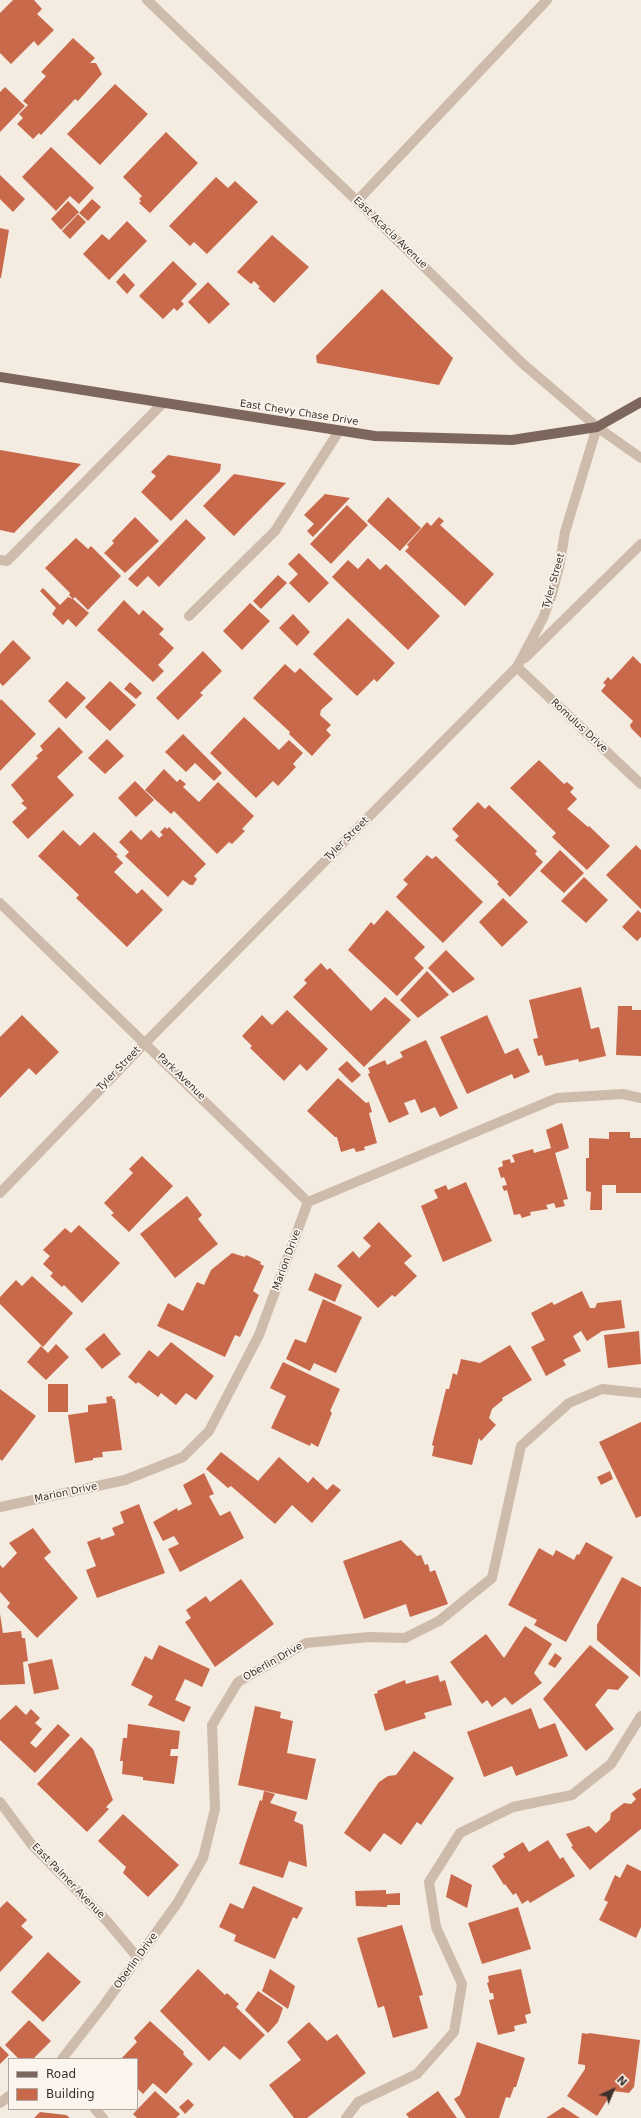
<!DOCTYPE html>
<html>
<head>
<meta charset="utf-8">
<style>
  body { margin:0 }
  #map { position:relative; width:641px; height:2118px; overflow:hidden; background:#f4ebe1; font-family:"DejaVu Sans",sans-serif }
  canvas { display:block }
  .legend { position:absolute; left:8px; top:2058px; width:130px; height:52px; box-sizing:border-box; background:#fbf5ee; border:1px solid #aea6a0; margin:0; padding:5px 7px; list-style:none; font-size:12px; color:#3b302b }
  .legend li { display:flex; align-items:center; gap:8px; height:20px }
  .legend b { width:20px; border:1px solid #aea6a0 }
  .north { position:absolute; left:593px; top:2070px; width:40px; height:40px; -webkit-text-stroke:3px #fbf5ee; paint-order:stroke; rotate:44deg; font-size:11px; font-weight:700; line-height:16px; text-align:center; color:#3b302b }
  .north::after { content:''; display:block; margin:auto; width:14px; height:18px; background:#3b302b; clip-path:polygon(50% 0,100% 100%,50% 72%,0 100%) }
</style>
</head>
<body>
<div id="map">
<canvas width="641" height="2118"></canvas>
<ul class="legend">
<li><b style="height:5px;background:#7d675c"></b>Road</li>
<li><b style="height:11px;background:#c8694b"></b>Building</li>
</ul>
<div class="north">N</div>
</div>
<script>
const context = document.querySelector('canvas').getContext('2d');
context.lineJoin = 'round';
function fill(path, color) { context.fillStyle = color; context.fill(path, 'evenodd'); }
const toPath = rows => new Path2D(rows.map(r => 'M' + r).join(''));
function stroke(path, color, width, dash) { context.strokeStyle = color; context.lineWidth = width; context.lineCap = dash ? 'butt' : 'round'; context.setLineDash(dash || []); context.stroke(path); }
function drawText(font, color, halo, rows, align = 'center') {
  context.font = font + ' "DejaVu Sans",sans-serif'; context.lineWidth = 3.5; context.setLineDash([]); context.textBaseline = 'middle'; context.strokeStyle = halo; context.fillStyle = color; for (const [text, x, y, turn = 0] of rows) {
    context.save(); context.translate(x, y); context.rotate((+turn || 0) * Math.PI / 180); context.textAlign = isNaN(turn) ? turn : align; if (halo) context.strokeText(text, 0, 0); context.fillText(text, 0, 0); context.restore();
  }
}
fill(toPath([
  [13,0,34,0,42,9,37,14,54,30,38,46,34,41,11,64,0,53,0,13],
  [73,38,95,58,90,63,96,63,102,74,78,101,75,99,41,135,39,133,33,139,17,124,23,118,19,114,28,105,23,101,46,76,41,72],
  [115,84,148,114,100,165,67,134],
  [5,87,25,106,0,132,0,92],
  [166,132,198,163,150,213,139,203,141,201,139,199,142,196,123,177],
  [51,147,94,188,79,204,70,196,56,211,22,177],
  [0,175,25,199,13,212,0,199],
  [216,177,228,188,235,181,258,202,207,254,194,242,190,246,169,226],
  [92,199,101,207,88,221,79,213],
  [68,201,79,212,61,230,51,219],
  [78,214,86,222,70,239,62,231],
  [127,221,147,241,109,280,83,254,102,234,109,240],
  [0,228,9,230,1,278,0,278],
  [272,235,309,267,274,303,258,288,260,287,254,281,251,284,237,272],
  [173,261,197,284,181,301,184,304,177,311,174,308,163,319,139,296],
  [124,273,135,285,127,294,116,282],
  [208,282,230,304,209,324,188,302],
  [382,289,453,358,439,385,317,363,316,356],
  [0,450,81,464,14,533,0,530],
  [168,455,221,464,220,471,171,521,141,492,156,476,151,472],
  [234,474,286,483,234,536,203,506],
  [325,494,350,498,313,537,307,531,314,524,304,515],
  [388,497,421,528,400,551,367,521],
  [347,505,368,525,331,564,310,544],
  [135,517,159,541,125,573,104,553,114,543,112,541],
  [439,517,444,521,440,525,494,574,465,606,405,551,409,547,407,545,427,522,431,526],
  [186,519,206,538,159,587,148,576,137,587,128,579],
  [76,538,88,549,91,546,121,576,88,610,75,597,73,599,89,613,76,627,68,619,63,625,52,614,56,608,40,591,43,588,60,605,68,597,73,599,69,595,70,593,45,568],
  [299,553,329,583,309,603,289,583,298,574,288,564],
  [368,558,380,570,386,564,440,616,408,650,332,577,348,560,358,569],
  [278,575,287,583,261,609,253,601],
  [124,600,139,615,143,610,164,629,159,634,174,648,158,665,164,671,153,682,97,630],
  [250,603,270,621,242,650,223,631],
  [293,614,310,632,297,646,279,628],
  [348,618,395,663,377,682,374,679,357,696,313,654],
  [13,640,31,658,3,686,0,683,0,654],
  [203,651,222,671,200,693,203,695,178,720,156,698],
  [633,656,641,664,641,738,631,728,630,725,633,721,601,691,606,685,603,683,608,677,611,680],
  [285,664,295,673,300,668,333,699,321,710,320,715,331,725,326,730,331,735,312,756,289,734,290,732,253,698],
  [67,681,86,698,66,719,48,701],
  [110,681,136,705,110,731,85,707],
  [130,682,142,693,136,699,124,689],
  [1,699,36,734,0,771,0,701],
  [244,717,279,750,289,740,303,753,293,764,296,767,278,786,273,781,256,798,210,753],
  [59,727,83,752,57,777,74,795,28,839,12,822,27,808,21,803,24,801,11,785,38,758,36,756,43,750,40,746],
  [183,734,222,773,214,781,195,763,186,772,165,752],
  [107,739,124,756,105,774,88,758],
  [539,760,564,784,567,782,574,788,570,792,577,799,567,809,588,827,589,826,610,846,587,870,552,837,556,833,510,788],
  [164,769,177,782,180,779,186,784,183,787,199,802,218,782,254,816,242,829,245,831,232,844,229,842,217,854,174,811,171,814,145,790],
  [135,781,154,800,136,817,118,798],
  [478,802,485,809,489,805,537,851,535,854,543,862,510,897,497,884,499,882,455,840,459,836,452,829],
  [165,827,167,829,169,827,206,864,194,876,197,879,193,885,190,885,183,880,168,897,125,856,129,852,119,842,131,830,141,840,151,830,159,838,163,835,160,832],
  [63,830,80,846,94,832,118,855,116,856,123,863,114,872,137,894,142,889,163,910,127,947,76,898,79,895,38,856],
  [636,845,641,850,641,909,606,875],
  [560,850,584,873,564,893,540,871],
  [427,855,432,859,436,856,483,902,443,943,396,897,408,884,403,880],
  [584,877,608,900,586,923,561,901],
  [503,898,528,922,502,947,479,922],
  [387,910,425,947,414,958,424,968,397,996,348,950,371,922,374,925],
  [638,910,641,913,641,937,637,941,622,927],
  [446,950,475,979,453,993,428,968],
  [321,963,327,970,330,968,371,1011,385,997,411,1020,364,1067,293,997,307,983,304,980],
  [427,971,449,995,418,1018,400,1000],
  [581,987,591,1029,599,1027,606,1056,579,1062,578,1059,545,1066,542,1055,538,1056,533,1039,538,1038,529,1000],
  [618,1006,632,1006,632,1010,641,1010,641,1056,616,1055],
  [287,1010,328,1049,307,1071,300,1064,284,1081,250,1048,252,1046,242,1036,262,1015,272,1025],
  [22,1015,59,1052,36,1075,29,1068,0,1098,0,1037],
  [487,1015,505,1054,518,1048,530,1072,514,1079,512,1074,467,1094,440,1037],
  [426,1040,458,1108,440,1117,435,1107,421,1113,415,1099,404,1103,409,1114,389,1123,368,1074,370,1073,368,1068,385,1060,387,1065,403,1057,400,1052],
  [347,1061,361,1075,352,1083,338,1069],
  [338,1078,366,1103,369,1102,372,1112,369,1113,377,1143,364,1147,365,1150,356,1152,354,1148,341,1152,337,1137,335,1137,307,1111],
  [562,1123,569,1148,555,1153,568,1199,563,1200,565,1206,556,1208,554,1203,546,1205,548,1209,530,1212,531,1215,522,1218,520,1214,514,1215,507,1190,504,1191,502,1186,507,1185,504,1177,501,1178,498,1168,503,1166,502,1161,510,1159,511,1163,515,1162,512,1155,533,1149,534,1153,551,1148,546,1130],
  [609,1132,630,1132,630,1138,641,1138,641,1193,616,1193,616,1185,602,1185,602,1210,590,1210,591,1192,586,1191,586,1158,589,1158,589,1138,609,1139],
  [142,1156,173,1186,129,1232,111,1215,114,1213,104,1203,133,1173,129,1169],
  [466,1182,492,1241,443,1262,421,1206,438,1198,434,1190,446,1185,448,1190],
  [187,1196,202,1215,198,1219,218,1244,175,1278,140,1234],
  [379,1222,412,1256,404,1263,417,1276,395,1297,392,1295,378,1308,337,1266,353,1251,359,1258,371,1246,363,1238],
  [79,1225,120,1263,82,1303,64,1285,62,1287,50,1276,53,1273,43,1264,50,1256,43,1250,65,1228,71,1233],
  [232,1253,245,1257,246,1255,261,1262,260,1264,264,1266,253,1291,259,1295,240,1337,235,1335,225,1357,157,1326,168,1303,183,1311,197,1282,204,1285,211,1270],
  [315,1273,342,1285,335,1302,308,1290],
  [32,1276,73,1313,43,1347,0,1304,0,1297,16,1280,22,1286],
  [582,1291,590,1308,595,1308,597,1303,621,1300,625,1328,602,1331,587,1341,581,1331,573,1336,581,1351,563,1360,566,1365,546,1376,531,1347,545,1340,531,1313,552,1302,554,1305],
  [323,1299,362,1317,336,1373,314,1363,310,1371,286,1359,295,1339,306,1343],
  [639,1331,641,1364,608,1368,604,1335],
  [104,1333,121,1354,102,1369,85,1349],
  [171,1342,214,1376,196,1400,186,1393,176,1405,161,1393,158,1397,138,1382,136,1384,128,1377,149,1350,158,1357],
  [56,1344,69,1357,46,1380,27,1362,41,1346,48,1353],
  [510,1345,532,1380,502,1398,503,1400,492,1409,489,1418,496,1425,481,1441,479,1438,472,1465,432,1456,434,1446,432,1445,446,1389,449,1389,453,1373,457,1375,461,1359,480,1363],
  [283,1362,340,1389,330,1411,332,1413,318,1447,311,1443,310,1446,271,1428,286,1396,270,1388],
  [48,1384,68,1384,68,1412,48,1412],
  [0,1389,36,1416,2,1461,0,1459],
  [112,1396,113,1399,115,1399,122,1450,102,1452,103,1457,93,1458,93,1460,75,1463,68,1415,88,1412,88,1405,107,1403,106,1397],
  [641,1422,641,1516,636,1518,599,1442],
  [221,1452,258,1481,279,1457,308,1483,313,1477,327,1490,333,1484,341,1490,312,1523,292,1505,275,1524,231,1486,228,1488,206,1469],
  [610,1471,613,1479,601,1485,597,1477],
  [204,1473,214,1494,209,1496,220,1516,230,1511,244,1538,180,1572,168,1549,179,1544,174,1536,163,1541,153,1522,177,1508,178,1511,192,1504,183,1485],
  [139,1504,165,1573,97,1598,86,1570,96,1566,87,1542,100,1537,101,1540,115,1535,112,1528,124,1523,120,1512],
  [33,1528,51,1552,44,1558,78,1598,37,1638,7,1607,10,1603,0,1592,0,1565,3,1568,17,1553,9,1543],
  [401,1540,417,1556,421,1555,425,1565,428,1564,430,1572,435,1570,448,1604,410,1617,406,1604,364,1619,343,1561],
  [586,1542,613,1557,566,1642,534,1625,537,1620,508,1605,539,1548,553,1556,556,1550,574,1560,577,1554,579,1555],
  [622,1577,641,1587,640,1677,597,1640,597,1625],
  [241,1579,274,1624,215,1667,185,1622,191,1618,186,1610,206,1596,210,1602],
  [0,1614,3,1633,21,1631,22,1638,25,1638,28,1661,23,1662,25,1684,0,1685],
  [525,1626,552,1644,534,1673,542,1683,512,1705,505,1697,492,1707,487,1700,482,1704,450,1662,486,1634,504,1658],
  [159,1645,210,1669,202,1687,185,1679,175,1700,191,1707,184,1722,148,1705,153,1696,131,1685,145,1656,152,1660],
  [590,1645,629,1677,618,1690,608,1689,595,1705,614,1729,586,1751,543,1699],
  [555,1653,562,1658,555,1668,548,1664],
  [52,1659,59,1689,34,1694,28,1664],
  [438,1675,440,1682,445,1680,452,1705,424,1713,426,1718,385,1731,374,1694,378,1693,377,1691,405,1680,406,1684],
  [16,1705,26,1715,31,1709,40,1718,35,1723,42,1729,30,1743,36,1748,58,1724,70,1735,35,1773,0,1740,0,1720],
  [255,1706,281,1712,280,1718,293,1721,287,1753,316,1759,307,1800,238,1785],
  [531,1708,539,1729,555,1723,568,1756,516,1776,512,1766,484,1777,467,1732],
  [128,1724,180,1731,178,1749,171,1749,170,1756,178,1756,174,1784,143,1780,143,1777,122,1774,123,1761,120,1761,123,1738,127,1738],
  [81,1737,93,1749,113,1800,106,1807,109,1809,87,1832,37,1784],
  [414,1751,454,1778,421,1825,417,1822,401,1845,384,1833,370,1852,344,1833,379,1782,388,1776,396,1775],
  [641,1788,641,1829,590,1870,571,1847,573,1846,566,1834,589,1826,596,1833,610,1820,611,1813,624,1803,631,1804,636,1799,632,1794],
  [264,1791,275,1794,270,1803,297,1812,294,1821,303,1825,307,1867,289,1861,283,1878,239,1864,260,1800,262,1801],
  [123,1814,179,1865,148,1897,123,1873,126,1867,98,1841],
  [548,1840,560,1859,563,1857,575,1876,530,1903,528,1900,522,1904,516,1893,513,1895,505,1884,504,1885,492,1866,505,1857,503,1854,523,1842,529,1852],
  [627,1864,641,1871,641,1927,636,1938,599,1920,608,1902,604,1900,615,1875,620,1878],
  [451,1874,472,1885,467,1908,446,1897],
  [253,1886,303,1908,297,1919,293,1917,275,1959,234,1941,236,1935,219,1927,230,1903,243,1909],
  [386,1890,386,1894,400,1893,400,1905,387,1905,387,1907,356,1906,355,1891],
  [7,1901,27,1920,21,1926,33,1937,0,1972,0,1908],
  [518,1907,531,1949,482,1964,468,1923],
  [402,1925,423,1995,419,1996,428,2028,393,2038,384,2006,378,2008,357,1938],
  [48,1952,81,1982,43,2022,11,1992],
  [198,1969,225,1995,227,1993,239,2004,236,2007,265,2035,240,2060,224,2046,209,2061,160,2011],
  [270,1969,295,1986,288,2009,262,1991],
  [521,1969,531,2013,525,2015,527,2023,514,2026,515,2031,498,2035,489,2000,494,1999,493,1993,490,1993,487,1983,489,1982,488,1976],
  [258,1991,283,2008,278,2022,268,2033,245,2010],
  [29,2020,51,2041,33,2059,19,2059,5,2045],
  [150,2021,184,2052,183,2054,193,2064,166,2094,153,2083,143,2094,137,2088,137,2059,121,2059,137,2042,134,2038],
  [309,2022,327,2041,337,2034,366,2073,307,2118,294,2118,269,2085,301,2060,287,2042],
  [582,2033,588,2034,589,2033,640,2040,634,2087,629,2093,613,2091,597,2116,567,2096,585,2069,585,2065,578,2064],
  [477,2042,525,2058,516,2087,514,2087,510,2098,506,2097,499,2118,466,2118,454,2099,460,2095],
  [0,2046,9,2055,0,2064],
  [155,2091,180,2114,176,2118,137,2118,133,2114],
  [438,2091,457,2118,409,2118,406,2114],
  [188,2099,194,2105,185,2114,179,2107],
  [563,2107,580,2118,546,2118],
  [40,2112,66,2115,70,2118,34,2118]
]), '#c8694b');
stroke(toPath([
  [147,0,357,201,522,363,597,427,641,458],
  [357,201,547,0],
  [0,560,7,561,163,403],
  [189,616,275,531,339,431],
  [525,658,641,544],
  [517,667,641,784],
  [0,903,308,1202],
  [0,1193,146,1042,517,667,543,618,552,594,560,563,565,532,597,427],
  [0,1507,125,1480,183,1457,209,1431,259,1335,308,1202,557,1098,623,1094,641,1098],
  [0,1802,32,1845,106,1920,138,1958],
  [62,2059,104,2005,178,1902,203,1858,215,1809,212,1725,238,1682,306,1643,369,1637,405,1638,439,1621,492,1578,521,1446,569,1403,602,1389,641,1393],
  [0,2103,9,2096],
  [95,2109,103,2118],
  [346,2118,358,2102,417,2074,454,2032,462,1984,436,1927,429,1882,460,1833,513,1807,572,1795,611,1764,641,1716]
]), '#cdbbac', 10);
stroke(toPath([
  [0,377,375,436,512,440,597,427,641,402]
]), '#7d675c', 10);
drawText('10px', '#3b302b', '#fbf5ee', [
  ["East Acacia Avenue",390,233,44],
  ["East Chevy Chase Drive",299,413,9],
  ["Tyler Street",554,581,-74],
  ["Romulus Drive",579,726,43],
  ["Tyler Street",347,839,-45],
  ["Tyler Street",119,1069,-46],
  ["Park Avenue",181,1077,44],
  ["Marion Drive",287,1260,-70],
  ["Marion Drive",66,1493,-12],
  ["Oberlin Drive",273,1662,-30],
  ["East Palmer Avenue",68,1881,46],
  ["Oberlin Drive",136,1961,-54]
]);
</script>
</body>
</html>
